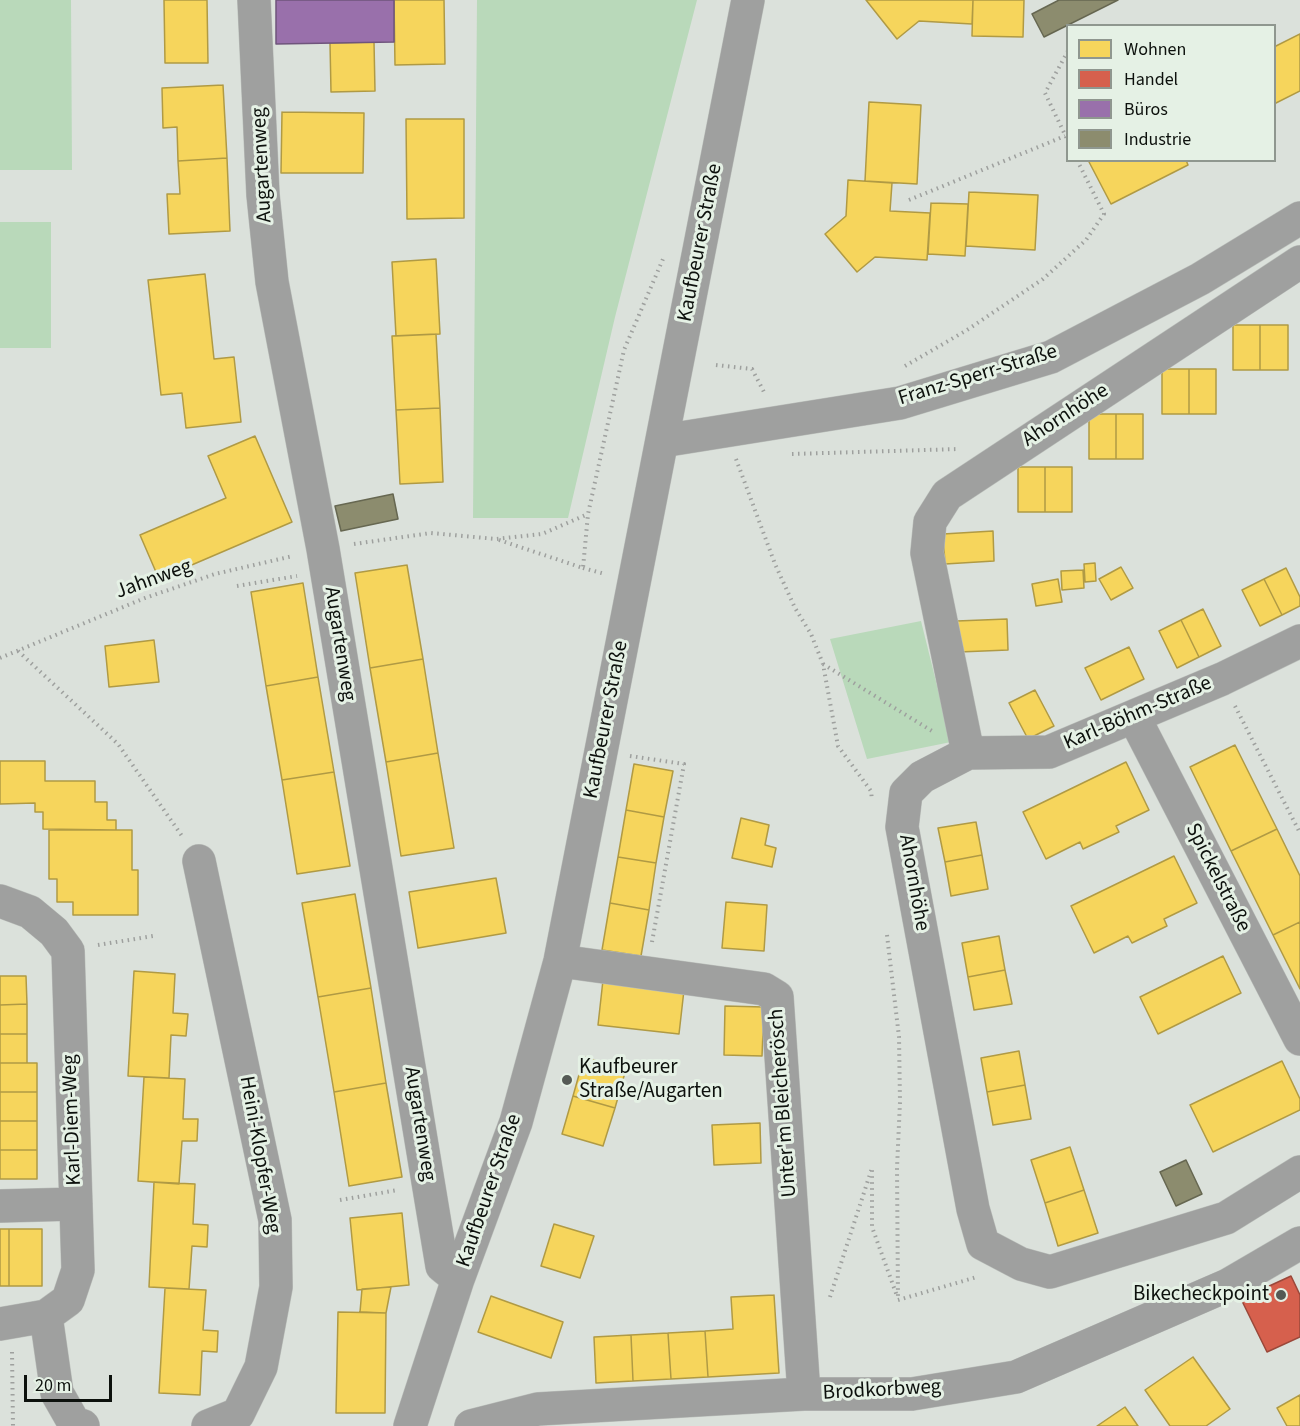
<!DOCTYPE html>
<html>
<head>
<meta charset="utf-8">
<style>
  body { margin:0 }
  #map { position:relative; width:1300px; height:1426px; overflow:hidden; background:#dbe1db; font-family:"Source Sans 3",sans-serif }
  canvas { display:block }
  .legend { position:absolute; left:1066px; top:24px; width:210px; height:138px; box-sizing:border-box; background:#e5f1e5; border:2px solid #8f978f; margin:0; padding:8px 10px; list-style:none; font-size:18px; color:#0d110d }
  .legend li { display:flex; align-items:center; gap:12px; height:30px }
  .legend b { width:30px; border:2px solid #8f978f }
  .scale { position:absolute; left:24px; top:1375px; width:88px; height:27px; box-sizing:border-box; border:3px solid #0d110d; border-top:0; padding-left:8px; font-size:18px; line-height:21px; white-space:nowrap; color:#0d110d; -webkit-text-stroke:4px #e5f1e5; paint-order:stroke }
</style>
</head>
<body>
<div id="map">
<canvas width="1300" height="1426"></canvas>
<ul class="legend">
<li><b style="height:16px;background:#f6d55c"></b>Wohnen</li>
<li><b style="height:16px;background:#d6604d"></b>Handel</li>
<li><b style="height:16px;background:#9970ab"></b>Büros</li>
<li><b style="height:16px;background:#8c8c6e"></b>Industrie</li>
</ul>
<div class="scale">20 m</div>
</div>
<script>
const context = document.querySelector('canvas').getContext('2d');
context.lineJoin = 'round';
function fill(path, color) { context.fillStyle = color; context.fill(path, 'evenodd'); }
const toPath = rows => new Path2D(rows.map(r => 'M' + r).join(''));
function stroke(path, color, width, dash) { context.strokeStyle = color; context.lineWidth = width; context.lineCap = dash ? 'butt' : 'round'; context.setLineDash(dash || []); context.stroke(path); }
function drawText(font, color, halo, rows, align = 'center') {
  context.font = font + ' "Source Sans 3",sans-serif'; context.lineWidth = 6; context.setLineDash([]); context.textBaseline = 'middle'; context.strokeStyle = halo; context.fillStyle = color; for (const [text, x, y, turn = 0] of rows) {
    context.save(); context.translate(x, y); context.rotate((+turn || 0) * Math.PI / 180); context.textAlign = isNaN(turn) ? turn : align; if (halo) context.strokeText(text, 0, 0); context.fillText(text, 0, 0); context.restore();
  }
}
fill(toPath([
  [0,0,71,0,72,170,0,170],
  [477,0,697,0,615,317,568,518,473,518],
  [0,222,51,222,51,348,0,348],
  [921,621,951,742,867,759,830,639]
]), '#b9d9ba');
const homes = toPath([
  [164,0,207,0,208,63,165,63,164,0],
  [394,0,444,0,445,64,395,65,394,0],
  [866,0,973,0,972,24,919,21,897,39,866,0],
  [973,0,1024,0,1023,37,972,36,973,0],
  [1300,34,1300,91,1274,104,1274,47,1300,34],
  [374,42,375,91,331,92,330,43,374,42],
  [223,85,227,158,178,161,177,127,163,128,162,88,223,85],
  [869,102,921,105,917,184,865,181,869,102],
  [282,112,364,113,363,173,281,173,282,112],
  [406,119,464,119,464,218,407,219,406,119],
  [227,158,230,231,169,234,167,194,180,194,178,161,227,158],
  [1088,160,1186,160,1188,165,1111,204,1088,160],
  [848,180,892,183,890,211,930,213,927,260,875,257,857,272,825,234,846,216,848,180],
  [969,192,1038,195,1035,250,966,246,969,192],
  [931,203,968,204,965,256,928,254,931,203],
  [436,259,440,334,396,336,392,262,436,259],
  [205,274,214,359,234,357,241,422,186,428,182,393,161,395,148,280,205,274],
  [1233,325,1260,325,1260,370,1233,370,1233,325],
  [1260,325,1288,325,1288,370,1260,370,1260,325],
  [436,334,440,408,396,410,392,336,436,334],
  [1162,369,1189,369,1189,414,1162,414,1162,369],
  [1189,369,1216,369,1216,414,1189,414,1189,369],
  [440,408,443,482,400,484,396,410,440,408],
  [1089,414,1116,414,1116,459,1089,459,1089,414],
  [1116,414,1143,414,1143,459,1116,459,1116,414],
  [255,436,292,522,159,579,140,535,226,498,208,456,255,436],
  [1018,467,1045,467,1045,512,1018,512,1018,467],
  [1045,467,1072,467,1072,512,1045,512,1045,467],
  [993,531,994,561,945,564,943,534,993,531],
  [1095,563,1096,581,1085,582,1084,564,1095,563],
  [407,565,423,659,370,668,355,573,407,565],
  [1121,567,1133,588,1111,600,1099,579,1121,567],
  [1286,568,1300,597,1300,606,1282,615,1264,579,1286,568],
  [1083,570,1084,588,1062,590,1061,571,1083,570],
  [1058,579,1062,602,1036,606,1032,584,1058,579],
  [1264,579,1282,615,1260,626,1242,590,1264,579],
  [303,583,318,677,266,686,251,592,303,583],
  [1203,609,1221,646,1199,657,1181,620,1203,609],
  [1007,619,1008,650,959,652,957,621,1007,619],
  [1181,620,1199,657,1177,668,1159,631,1181,620],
  [154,640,159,682,109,687,105,646,154,640],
  [1129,647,1144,679,1101,700,1085,668,1129,647],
  [423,659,438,753,386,762,370,668,423,659],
  [318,677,334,772,282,780,266,686,318,677],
  [1035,690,1054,726,1028,739,1009,703,1035,690],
  [1235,745,1277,829,1231,851,1190,767,1235,745],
  [438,753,454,848,401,856,386,762,438,753],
  [0,761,45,761,45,781,95,781,95,802,107,802,107,820,116,820,116,830,43,829,43,812,35,812,35,803,0,804,0,761],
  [1126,762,1149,810,1116,826,1119,832,1083,849,1080,842,1046,859,1023,812,1126,762],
  [634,764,673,771,664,817,626,810,634,764],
  [334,772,350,866,297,874,282,780,334,772],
  [626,810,664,817,656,863,618,857,626,810],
  [741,818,769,825,765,845,776,848,772,867,732,858,741,818],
  [976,822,982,855,945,862,938,828,976,822],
  [1277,829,1300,876,1300,922,1273,935,1231,851,1277,829],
  [49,830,132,830,132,870,138,870,138,915,73,915,73,902,57,902,57,879,49,879,49,830],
  [982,855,988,889,951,896,945,862,982,855],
  [1174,856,1197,903,1164,919,1167,926,1132,943,1128,936,1094,953,1071,906,1174,856],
  [618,857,656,863,649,910,610,903,618,857],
  [496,878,506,933,418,948,409,892,496,878],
  [355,894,371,988,318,997,302,903,355,894],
  [726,902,767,905,764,951,722,948,726,902],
  [610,903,649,910,641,956,602,950,610,903],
  [1300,922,1300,989,1273,935,1300,922],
  [999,936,1005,970,968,977,962,943,999,936],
  [1223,956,1241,993,1158,1034,1140,997,1223,956],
  [1005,970,1012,1004,974,1010,968,977,1005,970],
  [134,971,175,974,173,1013,188,1014,186,1036,171,1035,169,1078,128,1076,134,971],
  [0,976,26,976,27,1004,0,1005,0,976],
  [603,980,684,990,679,1034,598,1025,603,980],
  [371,988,386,1083,334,1092,318,997,371,988],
  [27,1004,27,1034,0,1034,0,1005,27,1004],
  [725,1006,764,1007,762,1056,724,1055,725,1006],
  [0,1034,27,1034,27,1063,0,1063,0,1034],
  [1019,1051,1025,1085,987,1092,981,1058,1019,1051],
  [584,1057,626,1069,615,1108,573,1096,584,1057],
  [1282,1061,1300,1099,1300,1110,1213,1152,1190,1105,1282,1061],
  [0,1063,37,1063,37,1092,0,1092,0,1063],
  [144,1077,185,1079,183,1119,198,1119,197,1141,182,1141,179,1184,138,1181,144,1077],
  [386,1083,402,1177,349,1186,334,1092,386,1083],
  [1025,1085,1031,1119,993,1125,987,1092,1025,1085],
  [0,1092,37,1092,37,1121,0,1121,0,1092],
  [573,1096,615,1108,603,1146,562,1134,573,1096],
  [0,1121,37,1121,37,1150,0,1150,0,1121],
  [760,1123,761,1163,714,1165,712,1125,760,1123],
  [1070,1147,1084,1190,1045,1203,1031,1160,1070,1147],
  [0,1150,37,1150,37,1179,0,1179,0,1150],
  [154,1182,195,1184,193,1224,208,1225,207,1247,192,1246,189,1289,149,1287,154,1182],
  [1084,1190,1098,1233,1058,1246,1045,1203,1084,1190],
  [402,1213,409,1285,357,1290,350,1218,402,1213],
  [554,1224,594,1236,580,1278,541,1266,554,1224],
  [0,1229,9,1229,9,1286,0,1286,0,1229],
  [9,1229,42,1229,42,1286,9,1286,9,1229],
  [391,1287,386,1313,360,1312,362,1289,391,1287],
  [165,1288,206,1290,203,1330,218,1331,217,1352,202,1351,200,1395,159,1393,165,1288],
  [774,1295,779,1373,708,1377,705,1331,733,1329,731,1297,774,1295],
  [491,1296,563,1322,551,1358,478,1332,491,1296],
  [338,1312,386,1313,385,1413,336,1413,338,1312],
  [705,1331,708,1377,671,1379,668,1333,705,1331],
  [668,1333,671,1379,633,1381,631,1335,668,1333],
  [631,1335,633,1381,596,1383,594,1337,631,1335],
  [1193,1357,1230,1409,1206,1426,1170,1426,1145,1390,1193,1357],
  [1300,1395,1300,1426,1287,1426,1277,1408,1300,1395],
  [1125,1407,1138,1426,1097,1426,1125,1407]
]);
fill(homes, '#f6d55c');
stroke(homes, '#b09a44', 1.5);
const shops = toPath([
  [1291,1276,1300,1295,1300,1337,1267,1352,1241,1299,1291,1276]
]);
fill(shops, '#d6604d');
stroke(shops, '#9a483a', 1.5);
const offices = toPath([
  [276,0,394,0,394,42,276,44,276,0]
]);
fill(offices, '#9970ab');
stroke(offices, '#6f547c', 1.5);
const industry = toPath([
  [1059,0,1118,0,1044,37,1032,14,1059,0],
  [393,494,398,519,341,531,335,506,393,494],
  [1186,1160,1202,1194,1176,1206,1160,1172,1186,1160]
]);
fill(industry, '#8c8c6e');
stroke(industry, '#666751', 1.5);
const minor = toPath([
  [254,0,263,195,272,282,323,549,442,1266,458,1279],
  [662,441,900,403,1051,357,1200,279,1300,218],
  [1300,641,1222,679,1049,752,968,753,922,777,906,793,902,827,973,1209,983,1244,1021,1264,1050,1272,1226,1218,1300,1172],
  [1134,717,1300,1039],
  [968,753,927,553,930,522,947,495,1300,262],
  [199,861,275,1220,276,1287,261,1367,238,1414,208,1426],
  [0,901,30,912,54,932,68,951,78,1270,68,1300,46,1316,0,1324],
  [560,961,764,989,777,997,804,1394],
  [0,1206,76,1204],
  [46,1316,57,1393,74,1423,83,1426],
  [410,1426,458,1279,516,1122,560,961,748,0],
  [471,1426,538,1409,804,1394,912,1394,1016,1377,1228,1285,1300,1243]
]);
stroke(minor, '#bbbfbb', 34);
stroke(toPath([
  [1068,51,1045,93,1068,141],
  [909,200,1065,136],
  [716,365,752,369,764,392],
  [905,366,967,330,1043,279,1086,240,1104,214,1077,160],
  [792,454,959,449],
  [736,459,775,564,795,608,811,634,823,664,838,746,871,791,872,800],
  [499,540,583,568,588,514,624,350,663,259],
  [354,544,431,533,496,539,542,534,588,514],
  [583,568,605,574],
  [237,586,297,576],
  [18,651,118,744,182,836],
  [0,658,145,598,215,574,293,556],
  [823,664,932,731],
  [1235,706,1300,833],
  [630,756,684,764,652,942],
  [887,935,899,1037,900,1102,897,1168,898,1300],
  [98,945,153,936],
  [340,1200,398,1190],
  [830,1297,872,1168,872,1227,897,1296],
  [898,1300,977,1277],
  [12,1352,13,1426]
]), '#9ea09e', 4, [1.5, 4.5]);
stroke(minor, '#9fa09f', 33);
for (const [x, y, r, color] of [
  [567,1080,6,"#555a55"],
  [1281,1295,6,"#555a55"]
]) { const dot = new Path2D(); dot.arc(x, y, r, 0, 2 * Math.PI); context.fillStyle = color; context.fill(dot); stroke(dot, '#e5f1e5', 2); }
drawText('21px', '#0d110d', '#e5f1e5', [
  ["Augartenweg",263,165,-93],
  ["Kaufbeurer Straße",701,243,-79],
  ["Franz-Sperr-Straße",978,376,-17],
  ["Ahornhöhe",1066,416,-33],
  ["Jahnweg",154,580,-20],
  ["Augartenweg",339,644,81],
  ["Karl-Böhm-Straße",1138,714,-23],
  ["Kaufbeurer Straße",607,720,-79],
  ["Spickelstraße",1217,878,63],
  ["Ahornhöhe",913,883,80],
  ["Unter'm Bleicherösch",784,1103,-94],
  ["Karl-Diem-Weg",73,1120,-92],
  ["Augartenweg",419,1124,81],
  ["Heini-Klopfer-Weg",259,1155,80],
  ["Kaufbeurer Straße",490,1191,-71],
  ["Brodkorbweg",882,1391,-3]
]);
drawText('21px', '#0d110d', '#e5f1e5', [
  ["Kaufbeurer",579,1068],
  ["Straße/Augarten",579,1092],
  ["Bikecheckpoint",1269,1295,"right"]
], 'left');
</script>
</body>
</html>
